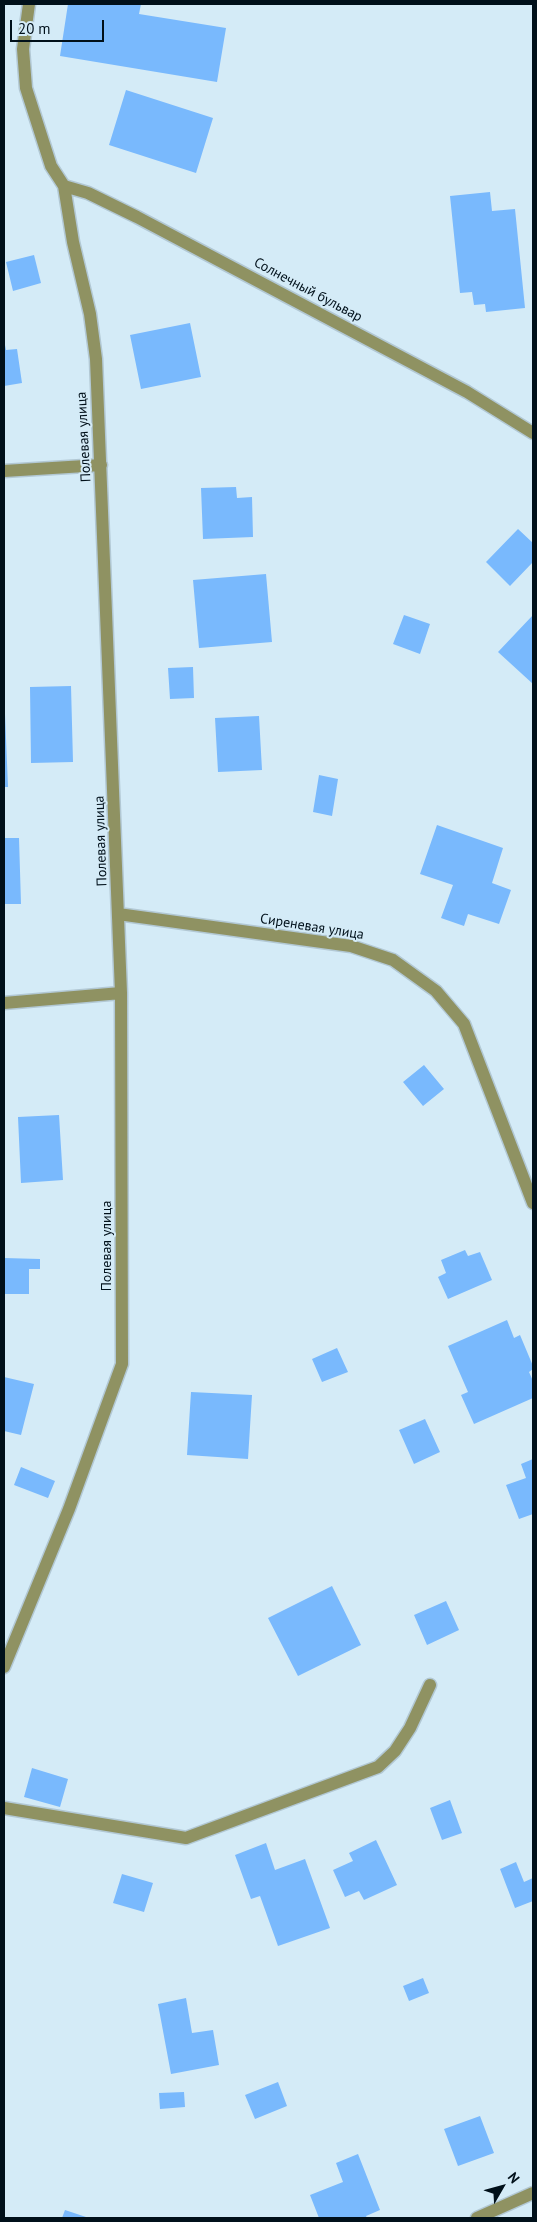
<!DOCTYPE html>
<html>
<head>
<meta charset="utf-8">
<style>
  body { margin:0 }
  #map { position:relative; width:537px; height:2222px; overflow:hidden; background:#d4ebf7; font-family:"PT Sans",sans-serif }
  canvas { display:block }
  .frame { position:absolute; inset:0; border:5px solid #00101a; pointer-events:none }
  .north { position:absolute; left:477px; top:2162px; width:50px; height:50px; -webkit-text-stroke:4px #d4ebf7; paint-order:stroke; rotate:52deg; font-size:14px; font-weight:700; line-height:20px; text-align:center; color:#00101a }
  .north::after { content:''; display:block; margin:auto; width:18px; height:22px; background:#00101a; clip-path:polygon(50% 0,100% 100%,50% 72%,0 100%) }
  .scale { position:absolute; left:10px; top:20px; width:94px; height:22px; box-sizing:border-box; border:2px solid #00101a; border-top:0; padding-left:6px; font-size:15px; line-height:18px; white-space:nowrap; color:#00101a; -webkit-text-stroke:4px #d4ebf7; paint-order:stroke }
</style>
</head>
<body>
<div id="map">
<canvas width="537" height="2222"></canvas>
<div class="frame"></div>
<div class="north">N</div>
<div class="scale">20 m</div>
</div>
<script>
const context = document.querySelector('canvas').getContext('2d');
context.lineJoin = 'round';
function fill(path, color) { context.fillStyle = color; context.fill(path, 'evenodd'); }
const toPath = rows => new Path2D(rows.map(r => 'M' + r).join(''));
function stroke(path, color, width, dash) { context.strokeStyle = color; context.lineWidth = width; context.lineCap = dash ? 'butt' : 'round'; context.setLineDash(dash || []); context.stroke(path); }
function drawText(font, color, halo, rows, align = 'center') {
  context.font = font + ' "PT Sans",sans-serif'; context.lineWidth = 4; context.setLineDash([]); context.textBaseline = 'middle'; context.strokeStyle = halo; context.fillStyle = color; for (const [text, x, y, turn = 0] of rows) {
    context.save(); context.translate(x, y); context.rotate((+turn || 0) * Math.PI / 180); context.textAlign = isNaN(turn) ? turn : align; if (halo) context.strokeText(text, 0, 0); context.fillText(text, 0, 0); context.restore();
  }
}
fill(toPath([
  [68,4,141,4,139,14,226,28,217,82,60,56],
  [126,90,213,118,196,173,109,145],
  [490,192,492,211,515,209,525,308,486,312,485,304,474,305,472,292,460,293,450,196],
  [34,255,41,283,13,291,6,262],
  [190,323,201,377,141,389,130,335],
  [4,340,6,350,17,349,22,383,4,386],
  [236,487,237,498,252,497,253,537,203,539,201,488],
  [518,529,533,543,533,562,510,586,486,562],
  [266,574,272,642,199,648,193,580],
  [404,615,430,624,420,654,393,644],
  [533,615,533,684,498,652],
  [193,667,194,698,170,699,168,668],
  [71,686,73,762,31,763,30,687],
  [4,714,5,714,8,787,4,787],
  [259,716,262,770,218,772,215,718],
  [319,775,338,779,332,816,313,812],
  [437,825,503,848,492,883,511,890,499,924,468,914,464,926,441,918,453,885,420,874],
  [4,838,19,838,21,904,4,904],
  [424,1065,444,1089,423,1106,403,1082],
  [59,1115,63,1180,21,1183,18,1117],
  [465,1250,468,1256,480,1252,492,1280,448,1299,438,1277,446,1273,441,1260],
  [4,1258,40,1259,40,1269,29,1269,29,1294,4,1294],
  [507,1320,514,1338,520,1335,533,1366,533,1369,529,1372,533,1381,533,1398,474,1424,461,1395,468,1392,448,1346],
  [337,1348,348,1372,322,1382,312,1359],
  [4,1377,34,1384,21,1435,4,1431],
  [191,1392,252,1395,248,1459,187,1455],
  [425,1419,440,1452,414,1464,399,1430],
  [533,1459,533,1514,519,1519,506,1485,526,1478,521,1464],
  [21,1467,55,1481,48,1498,14,1485],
  [332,1586,361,1645,298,1676,268,1618],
  [446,1601,459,1630,427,1645,414,1615],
  [32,1768,68,1779,60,1807,24,1797],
  [450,1800,462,1833,442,1840,430,1808],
  [376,1840,397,1885,364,1900,359,1891,345,1897,333,1870,353,1861,349,1853],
  [266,1843,275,1870,305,1859,330,1928,278,1946,260,1896,251,1899,235,1855],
  [516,1862,524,1882,533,1878,533,1901,515,1908,500,1869],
  [122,1874,153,1883,144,1912,113,1903],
  [423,1978,429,1993,409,2001,403,1986],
  [186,1998,192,2033,213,2030,219,2065,171,2074,158,2004],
  [278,2082,287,2106,255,2119,245,2095],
  [184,2092,185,2107,160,2109,159,2093],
  [480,2116,494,2153,458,2166,444,2129],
  [358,2154,380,2210,366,2216,367,2218,319,2218,310,2195,343,2182,336,2163],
  [65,2210,89,2218,62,2218]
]), '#79b9fd');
const service = toPath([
  [4,1808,186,1838,378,1767,395,1751,410,1728,430,1685]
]);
const minor = toPath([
  [64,186,88,193,137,217,467,392,533,433],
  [4,471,101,465],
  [118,914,351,946,393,960,436,991,464,1024,533,1203],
  [4,1003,121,993],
  [4,1667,69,1509,122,1364,121,993,96,359,90,314,73,242,64,186,51,166,26,88,23,49,29,4],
  [477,2218,533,2193]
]);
stroke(service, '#b2c8d4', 15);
stroke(minor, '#b2c8d4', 15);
stroke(service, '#8f9262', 12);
stroke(minor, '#8f9262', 12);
drawText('14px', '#00101a', '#d4ebf7', [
  ["Солнечный бульвар",308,290,28],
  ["Полевая улица",84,437,-93],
  ["Полевая улица",101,841,-92],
  ["Сиреневая улица",312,927,9],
  ["Полевая улица",107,1246,-90]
]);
</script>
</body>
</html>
